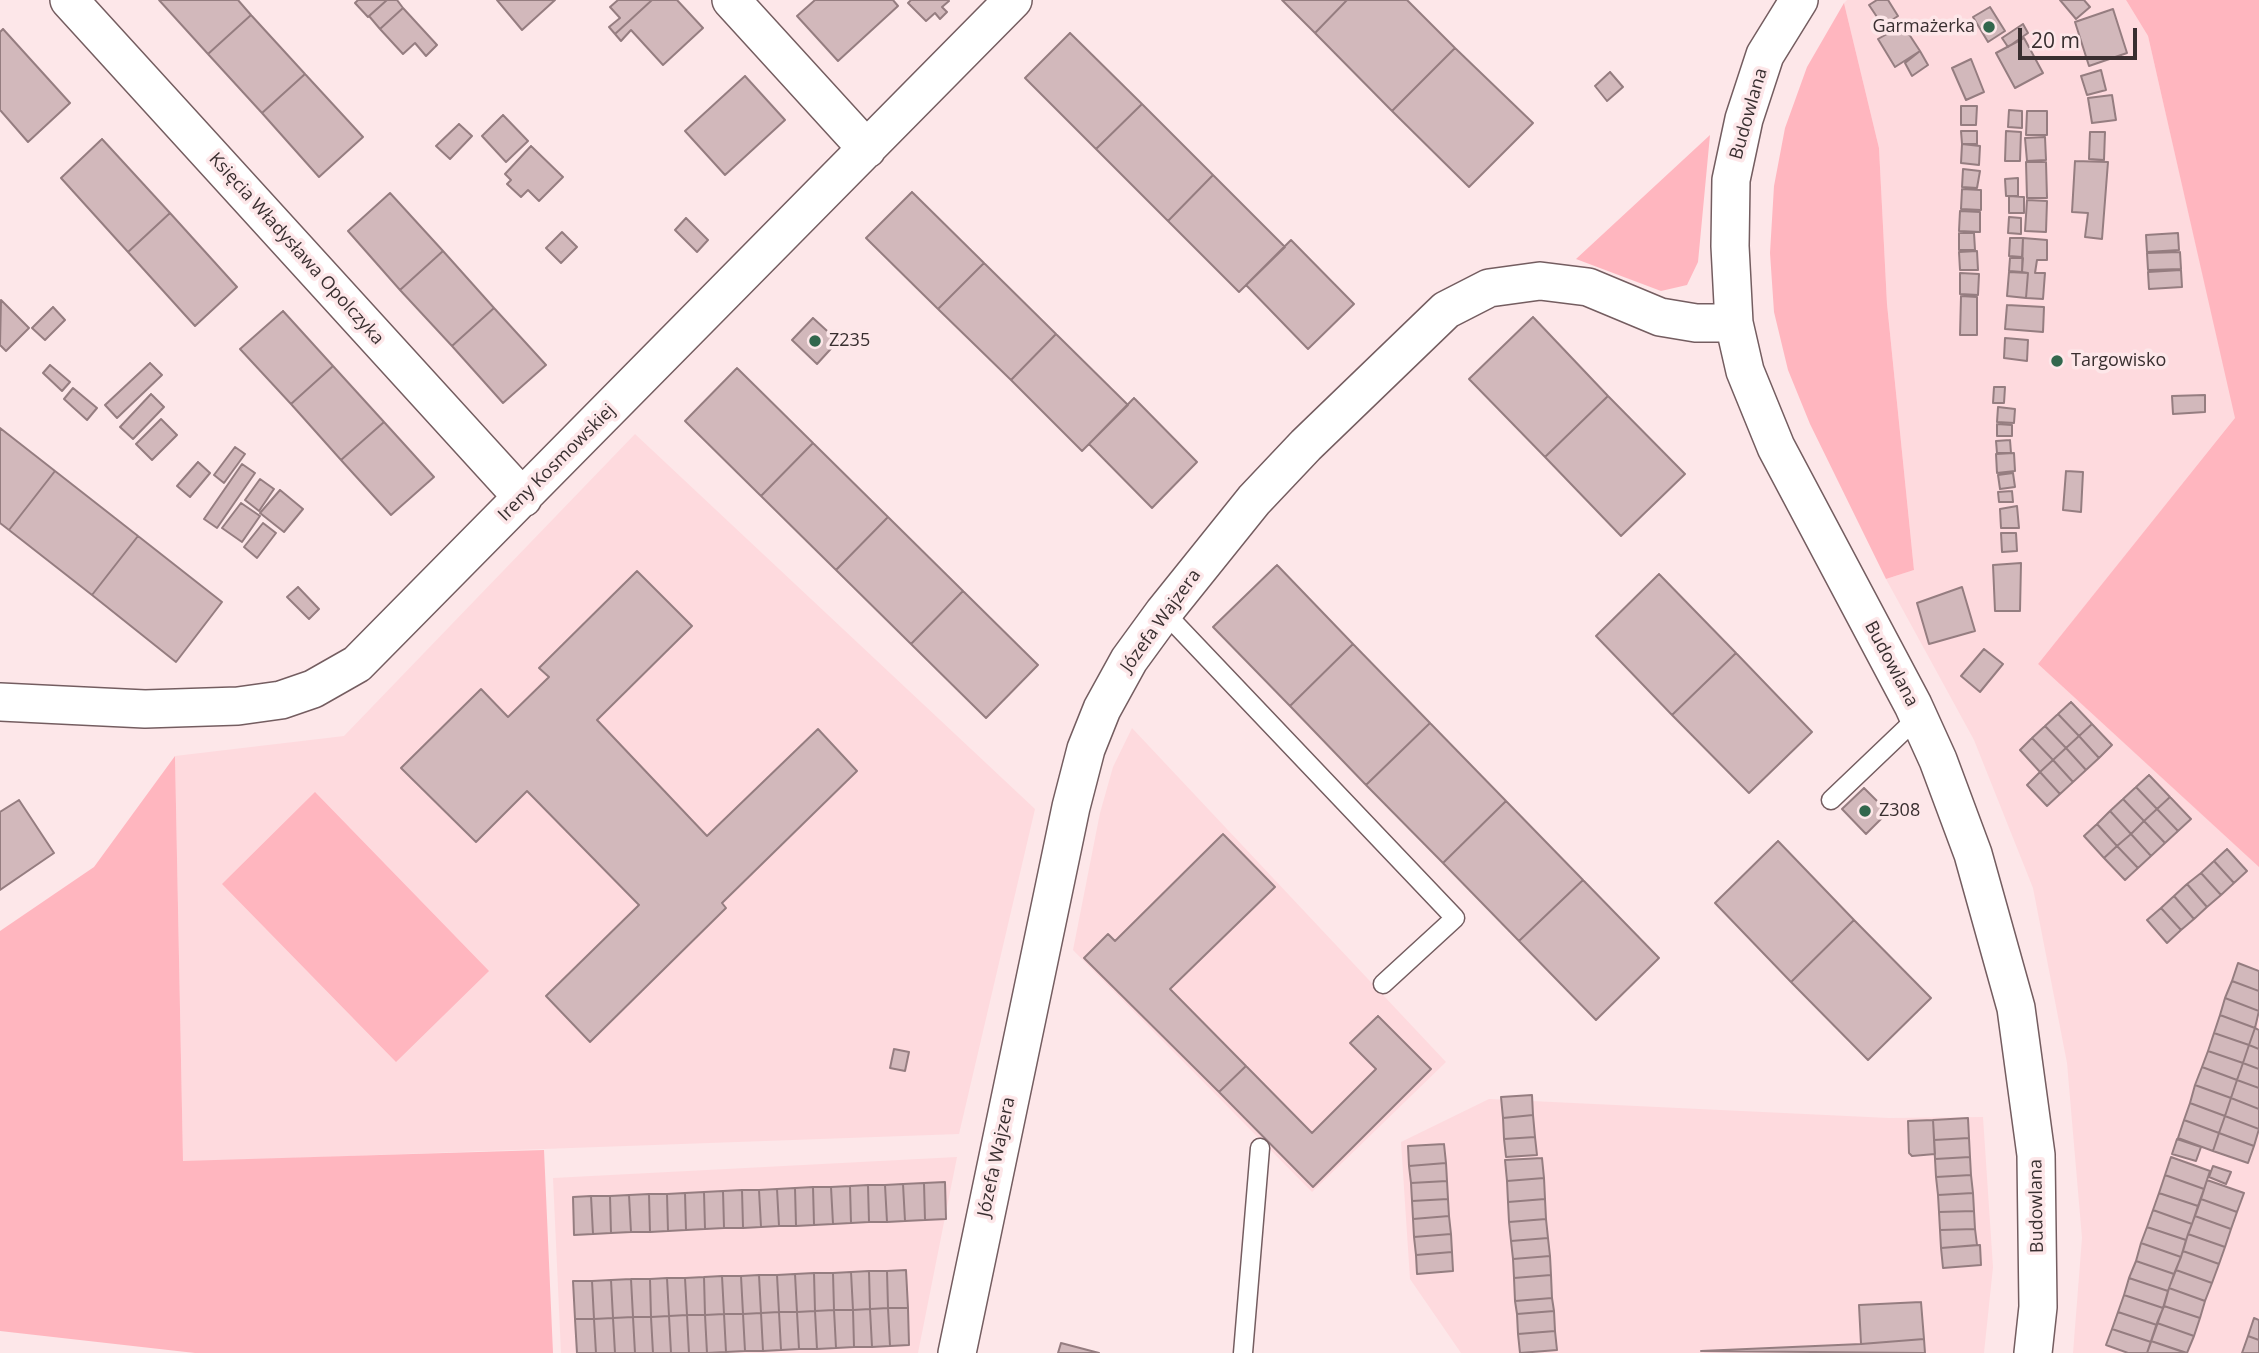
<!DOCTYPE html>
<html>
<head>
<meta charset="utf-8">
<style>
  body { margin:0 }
  #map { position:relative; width:2259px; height:1353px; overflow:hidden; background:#fde7e9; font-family:"Open Sans",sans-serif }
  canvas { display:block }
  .scale { position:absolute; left:2018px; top:28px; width:119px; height:32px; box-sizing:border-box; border:4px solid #392f30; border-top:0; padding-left:9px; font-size:21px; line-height:24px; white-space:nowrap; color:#392f30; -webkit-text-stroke:5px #fde7e9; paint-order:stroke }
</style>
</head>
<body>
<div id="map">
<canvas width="2259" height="1353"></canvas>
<div class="scale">20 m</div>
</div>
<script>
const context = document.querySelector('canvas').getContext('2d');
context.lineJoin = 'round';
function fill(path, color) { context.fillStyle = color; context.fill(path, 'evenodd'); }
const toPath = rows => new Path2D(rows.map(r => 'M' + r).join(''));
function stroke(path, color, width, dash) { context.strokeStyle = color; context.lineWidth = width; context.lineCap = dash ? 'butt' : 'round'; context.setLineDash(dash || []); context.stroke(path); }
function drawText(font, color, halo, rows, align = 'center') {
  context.font = font + ' "Open Sans",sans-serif'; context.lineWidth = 7; context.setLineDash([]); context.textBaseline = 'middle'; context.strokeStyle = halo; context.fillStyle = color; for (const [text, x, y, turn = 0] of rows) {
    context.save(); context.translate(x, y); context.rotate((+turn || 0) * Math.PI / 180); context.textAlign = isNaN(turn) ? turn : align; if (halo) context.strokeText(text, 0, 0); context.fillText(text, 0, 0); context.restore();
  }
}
fill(toPath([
  [1847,0,2126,0,2148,36,2236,419,2038,664,2259,866,2259,1353,2073,1353,2082,1238,2067,1063,2033,888,1974,740,1886,579,1914,570,1887,304,1879,148,1844,3],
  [635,434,1035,809,959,1134,183,1162,175,756,344,736],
  [1132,728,1446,1062,1312,1192,1073,950,1100,813,1113,767],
  [1489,1099,1889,1118,1983,1117,1993,1267,1984,1353,1461,1353,1410,1279,1401,1142],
  [957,1157,918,1353,561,1353,553,1178]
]), '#fedade');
fill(toPath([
  [2126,0,2259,0,2259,867,2038,664,2235,418,2148,36],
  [1844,3,1879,148,1887,304,1914,570,1886,579,1810,424,1788,370,1774,312,1770,253,1774,186,1785,128,1807,67],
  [1710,135,1698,262,1687,285,1661,291,1576,259],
  [175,756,183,1161,544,1150,553,1353,195,1353,0,1331,0,931,94,867],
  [315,792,489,971,396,1062,222,884]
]), '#ffb6bf');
const building = toPath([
  [159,0,238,0,251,15,208,54,159,0],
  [358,0,387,0,368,17,355,3,358,0],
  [387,0,397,0,403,8,380,29,369,16,387,0],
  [497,0,555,0,522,30,497,0],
  [618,0,652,0,615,34,609,27,620,18,610,7,618,0],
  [652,0,677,0,703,28,663,65,631,30,621,41,615,34,652,0],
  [815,0,893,0,898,6,838,61,797,16,815,0],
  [911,0,948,0,949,1,942,7,947,12,940,19,935,13,926,21,908,3,911,0],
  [1282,0,1347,0,1315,33,1282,0],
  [1347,0,1407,0,1455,48,1392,111,1315,33,1347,0],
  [1877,0,1888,0,1898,16,1883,26,1869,5,1877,0],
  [2060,0,2084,0,2090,7,2076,19,2060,0],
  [1990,7,2005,31,1988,42,1973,17,1990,7],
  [403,8,437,45,426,56,415,43,403,54,380,29,403,8],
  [2113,9,2127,53,2089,66,2075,22,2113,9],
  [251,15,305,74,262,113,208,54,251,15],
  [2023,24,2028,33,2008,47,2002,38,2023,24],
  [1903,25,1920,51,1895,67,1878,39,1903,25],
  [3,29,70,103,28,142,0,110,0,32,3,29],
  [1070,33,1142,104,1096,149,1025,78,1070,33],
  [2024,38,2043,73,2015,88,1996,53,2024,38],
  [1455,48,1533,123,1469,187,1392,111,1455,48],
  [1920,51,1928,65,1912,76,1905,63,1920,51],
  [1971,59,1984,92,1966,100,1952,68,1971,59],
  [2101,70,2106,90,2087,95,2081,76,2101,70],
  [1610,72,1623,87,1607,101,1595,86,1610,72],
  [305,74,363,137,319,177,262,113,305,74],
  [745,76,785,120,725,175,685,131,745,76],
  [2112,95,2116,120,2092,123,2088,98,2112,95],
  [1142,104,1213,175,1168,221,1096,149,1142,104],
  [1961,106,1977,106,1976,125,1961,125,1961,106],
  [2009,110,2022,111,2022,128,2008,127,2009,110],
  [2027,111,2047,111,2047,135,2026,135,2027,111],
  [503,115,528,141,506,162,482,136,503,115],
  [459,124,472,136,450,159,436,146,459,124],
  [1961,131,1977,131,1977,144,1962,144,1961,131],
  [2006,131,2021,132,2020,161,2005,161,2006,131],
  [2090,132,2105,132,2104,160,2089,159,2090,132],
  [2045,137,2046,160,2027,161,2025,138,2045,137],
  [102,139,170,213,128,252,61,178,102,139],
  [1962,144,1980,146,1979,165,1961,163,1962,144],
  [531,146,563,177,539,201,528,190,521,197,507,184,511,180,505,174,531,146],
  [2075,161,2108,162,2102,239,2085,237,2088,213,2072,212,2075,161],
  [2026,162,2046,162,2047,198,2027,198,2026,162],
  [1963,169,1980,171,1977,188,1962,187,1963,169],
  [1213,175,1285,247,1239,292,1168,221,1213,175],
  [2018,178,2018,196,2006,196,2005,179,2018,178],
  [1962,189,1981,190,1981,210,1961,209,1962,189],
  [912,192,984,263,938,309,866,238,912,192],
  [390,193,443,251,400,290,348,231,390,193],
  [2009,196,2024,197,2024,213,2009,213,2009,196],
  [2027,200,2047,201,2046,232,2025,231,2027,200],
  [1960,211,1980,212,1980,232,1959,231,1960,211],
  [170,213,237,287,195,326,128,252,170,213],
  [2009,217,2021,218,2021,234,2008,233,2009,217],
  [686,218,708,240,697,252,675,230,686,218],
  [562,232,577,247,561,263,546,248,562,232],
  [1959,233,1974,233,1975,250,1959,250,1959,233],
  [2178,233,2179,250,2147,252,2146,235,2178,233],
  [2010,238,2023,238,2022,257,2009,256,2010,238],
  [2023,238,2047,240,2047,260,2037,260,2035,273,2045,273,2043,299,2026,298,2028,273,2022,272,2023,238],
  [1291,240,1354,304,1308,349,1246,285,1291,240],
  [443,251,494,308,452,346,400,290,443,251],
  [1977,251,1978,270,1960,270,1959,252,1977,251],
  [2180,252,2181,269,2148,270,2147,253,2180,252],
  [2010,258,2023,258,2022,272,2009,271,2010,258],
  [984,263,1056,334,1011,380,938,309,984,263],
  [2181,270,2182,287,2149,289,2148,272,2181,270],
  [2009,272,2028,273,2026,298,2007,296,2009,272],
  [1960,273,1979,274,1978,295,1960,294,1960,273],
  [1961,296,1977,297,1977,335,1960,335,1961,296],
  [1,300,29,328,6,351,0,345,1,300],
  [2007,305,2044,307,2043,332,2005,329,2007,305],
  [53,307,65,320,45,340,32,328,53,307],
  [494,308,546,365,503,403,452,346,494,308],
  [283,311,333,366,291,404,240,349,283,311],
  [1533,317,1608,396,1545,457,1469,379,1533,317],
  [813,318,838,341,817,364,792,340,813,318],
  [1056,334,1128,405,1082,451,1011,380,1056,334],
  [2005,338,2028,340,2027,361,2004,358,2005,338],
  [150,363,162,375,117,418,105,405,150,363],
  [50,365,70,382,62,391,43,373,50,365],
  [333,366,384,422,341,460,291,404,333,366],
  [737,368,813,443,761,496,685,421,737,368],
  [1994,387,2005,387,2004,403,1993,403,1994,387],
  [73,388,97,408,87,420,64,399,73,388],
  [151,394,164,407,133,439,120,427,151,394],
  [2205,395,2205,412,2173,414,2172,396,2205,395],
  [1608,396,1685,474,1621,536,1545,457,1608,396],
  [1134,398,1197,462,1152,508,1089,444,1134,398],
  [1998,407,2015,409,2014,423,1997,422,1998,407],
  [161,419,177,435,152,460,136,444,161,419],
  [384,422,434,477,391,515,341,460,384,422],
  [1997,424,2012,425,2012,436,1997,436,1997,424],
  [0,428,55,471,9,530,0,523,0,428],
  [2010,440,2011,453,1997,453,1996,441,2010,440],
  [813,443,888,517,836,570,761,496,813,443],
  [235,447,245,454,224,483,214,475,235,447],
  [2014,453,2015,471,1997,473,1996,454,2014,453],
  [198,462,210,473,190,497,177,486,198,462],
  [242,464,255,473,217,528,204,519,242,464],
  [55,471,138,536,92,595,9,530,55,471],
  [2066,471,2083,472,2081,512,2063,510,2066,471],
  [2013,473,2015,487,2000,489,1998,475,2013,473],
  [260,479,274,489,259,511,245,500,260,479],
  [280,490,303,509,284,532,260,513,280,490],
  [2012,491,2013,502,1999,502,1998,492,2012,491],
  [241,503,260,516,242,542,222,528,241,503],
  [2017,506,2019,528,2001,528,2000,509,2017,506],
  [888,517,963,591,911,644,836,570,888,517],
  [263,523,276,533,257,558,244,547,263,523],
  [2001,533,2016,533,2017,551,2002,552,2001,533],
  [138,536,222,602,176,662,92,595,138,536],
  [2021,563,2020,611,1995,611,1993,565,2021,563],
  [1277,565,1353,644,1290,706,1213,627,1277,565],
  [637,571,692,626,597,720,707,836,818,729,857,771,722,903,726,908,590,1042,546,996,639,905,527,791,476,842,401,768,481,689,508,717,549,677,539,668,637,571],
  [1659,574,1736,653,1672,715,1596,636,1659,574],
  [298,587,319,609,309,619,287,597,298,587],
  [1962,587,1975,631,1929,644,1917,603,1962,587],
  [963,591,1038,665,986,718,911,644,963,591],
  [1353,644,1430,723,1366,785,1290,706,1353,644],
  [1984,649,2003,664,1980,692,1961,676,1984,649],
  [1736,653,1812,732,1749,793,1672,715,1736,653],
  [2071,702,2092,724,2079,736,2058,714,2071,702],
  [2058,714,2079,736,2066,748,2045,726,2058,714],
  [1430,723,1506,801,1443,863,1366,785,1430,723],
  [2092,724,2112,745,2099,758,2079,736,2092,724],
  [2045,726,2066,748,2053,760,2032,738,2045,726],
  [2079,736,2099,758,2086,770,2066,748,2079,736],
  [2032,738,2053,760,2040,772,2020,750,2032,738],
  [2066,748,2086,770,2073,782,2053,760,2066,748],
  [2053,760,2073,782,2060,794,2040,772,2053,760],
  [2040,772,2060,794,2047,806,2027,785,2040,772],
  [2149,775,2170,797,2157,809,2136,787,2149,775],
  [2136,787,2157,809,2144,821,2123,799,2136,787],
  [1864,788,1888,812,1866,834,1842,809,1864,788],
  [2170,797,2191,819,2178,831,2157,809,2170,797],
  [2123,799,2144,821,2131,834,2110,811,2123,799],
  [19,800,54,853,0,890,0,812,19,800],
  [1506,801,1583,880,1519,941,1443,863,1506,801],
  [2157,809,2178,831,2165,843,2144,821,2157,809],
  [2110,811,2131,834,2117,846,2097,824,2110,811],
  [2144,821,2165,843,2151,856,2131,834,2144,821],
  [2097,824,2117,846,2104,858,2084,836,2097,824],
  [1223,834,1275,887,1170,989,1246,1066,1219,1092,1084,958,1108,934,1115,941,1223,834],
  [2131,834,2151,856,2138,868,2117,846,2131,834],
  [1778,841,1854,920,1791,982,1715,903,1778,841],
  [2117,846,2138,868,2125,880,2104,858,2117,846],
  [2227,849,2247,871,2234,883,2214,861,2227,849],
  [2214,861,2234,883,2221,895,2201,873,2214,861],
  [2201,873,2221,895,2207,907,2187,884,2201,873],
  [1583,880,1659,958,1596,1020,1519,941,1583,880],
  [2187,884,2207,907,2194,919,2174,896,2187,884],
  [2174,896,2194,919,2181,930,2161,908,2174,896],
  [2161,908,2181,930,2167,943,2147,920,2161,908],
  [1854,920,1931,998,1868,1060,1791,982,1854,920],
  [2238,963,2259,971,2259,991,2232,981,2238,963],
  [2232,981,2259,991,2259,1011,2225,998,2232,981],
  [2225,998,2259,1011,2255,1028,2220,1015,2225,998],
  [2220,1015,2255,1028,2249,1045,2214,1033,2220,1015],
  [1378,1016,1431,1069,1313,1187,1219,1092,1246,1066,1312,1133,1376,1069,1350,1043,1378,1016],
  [2255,1028,2259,1030,2259,1049,2249,1045,2255,1028],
  [2214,1033,2249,1045,2243,1063,2208,1051,2214,1033],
  [2249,1045,2259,1049,2259,1069,2243,1063,2249,1045],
  [894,1049,909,1052,905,1071,890,1068,894,1049],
  [2208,1051,2243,1063,2237,1080,2202,1067,2208,1051],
  [2243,1063,2259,1069,2259,1088,2237,1080,2243,1063],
  [2202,1067,2237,1080,2231,1098,2195,1085,2202,1067],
  [2237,1080,2259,1088,2259,1109,2231,1098,2237,1080],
  [2195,1085,2231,1098,2225,1116,2190,1103,2195,1085],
  [1532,1095,1533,1115,1503,1118,1501,1097,1532,1095],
  [2231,1098,2259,1109,2259,1129,2225,1116,2231,1098],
  [2190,1103,2225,1116,2219,1133,2184,1120,2190,1103],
  [1533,1115,1535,1137,1504,1139,1503,1118,1533,1115],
  [2225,1116,2259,1129,2254,1146,2219,1133,2225,1116],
  [1968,1118,1969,1138,1934,1140,1933,1120,1968,1118],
  [1933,1120,1935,1154,1912,1156,1909,1153,1908,1121,1933,1120],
  [2184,1120,2219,1133,2213,1151,2178,1138,2184,1120],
  [2219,1133,2254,1146,2248,1163,2213,1151,2219,1133],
  [1535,1137,1537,1155,1506,1157,1504,1139,1535,1137],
  [1969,1138,1970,1157,1935,1159,1934,1140,1969,1138],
  [2177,1139,2201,1147,2196,1161,2172,1154,2177,1139],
  [1444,1144,1446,1163,1409,1166,1408,1146,1444,1144],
  [1970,1157,1971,1175,1936,1177,1935,1159,1970,1157],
  [2171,1157,2210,1171,2204,1189,2165,1175,2171,1157],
  [1542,1158,1544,1178,1507,1181,1505,1160,1542,1158],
  [1446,1163,1447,1181,1411,1183,1409,1166,1446,1163],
  [2213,1166,2231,1172,2226,1184,2209,1177,2213,1166],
  [1971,1175,1973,1193,1938,1195,1936,1177,1971,1175],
  [2165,1175,2204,1189,2198,1206,2159,1193,2165,1175],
  [1544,1178,1545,1199,1508,1202,1507,1181,1544,1178],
  [2207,1180,2244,1193,2237,1212,2201,1199,2207,1180],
  [1447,1181,1448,1199,1412,1201,1411,1183,1447,1181],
  [945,1182,946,1219,925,1220,924,1183,945,1182],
  [924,1183,925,1220,905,1221,903,1184,924,1183],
  [903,1184,905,1221,887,1222,885,1185,903,1184],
  [868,1185,885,1185,887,1222,869,1222,868,1185],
  [868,1185,869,1222,851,1223,850,1186,868,1185],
  [850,1186,851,1223,833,1224,831,1187,850,1186],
  [813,1187,814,1225,796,1226,795,1188,813,1187],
  [813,1187,831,1187,833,1224,814,1225,813,1187],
  [795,1188,796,1226,779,1226,777,1189,795,1188],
  [777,1189,779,1226,761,1227,759,1190,777,1189],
  [742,1190,743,1228,724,1228,723,1191,742,1190],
  [742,1190,759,1190,761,1227,743,1228,742,1190],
  [723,1191,724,1228,705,1229,704,1192,723,1191],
  [704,1192,705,1229,686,1230,685,1193,704,1192],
  [685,1193,686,1230,668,1231,667,1194,685,1193],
  [1973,1193,1974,1211,1939,1212,1938,1195,1973,1193],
  [2159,1193,2198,1206,2192,1224,2153,1210,2159,1193],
  [649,1194,650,1232,631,1232,629,1195,649,1194],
  [649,1194,667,1194,668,1231,650,1232,649,1194],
  [629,1195,631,1232,611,1233,610,1196,629,1195],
  [591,1196,610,1196,611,1233,593,1234,591,1196],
  [591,1196,593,1234,574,1235,573,1197,591,1196],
  [1448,1199,1449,1216,1413,1219,1412,1201,1448,1199],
  [1545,1199,1546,1219,1509,1222,1508,1202,1545,1199],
  [2201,1199,2237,1212,2231,1229,2195,1216,2201,1199],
  [2153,1210,2192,1224,2186,1240,2147,1227,2153,1210],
  [1974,1211,1975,1229,1940,1230,1939,1212,1974,1211],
  [1449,1216,1451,1234,1414,1237,1413,1219,1449,1216],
  [2195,1216,2231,1229,2225,1247,2188,1234,2195,1216],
  [1546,1219,1548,1238,1511,1241,1509,1222,1546,1219],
  [2147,1227,2186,1240,2181,1257,2141,1243,2147,1227],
  [1975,1229,1977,1245,1941,1248,1940,1230,1975,1229],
  [1451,1234,1452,1252,1416,1255,1414,1237,1451,1234],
  [2188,1234,2225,1247,2219,1264,2183,1251,2188,1234],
  [1548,1238,1550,1256,1513,1259,1511,1241,1548,1238],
  [2141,1243,2181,1257,2174,1274,2136,1261,2141,1243],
  [1980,1245,1981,1265,1943,1268,1941,1248,1980,1245],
  [2183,1251,2219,1264,2212,1283,2176,1270,2183,1251],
  [1452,1252,1453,1271,1417,1274,1416,1255,1452,1252],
  [1550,1256,1551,1275,1514,1278,1513,1259,1550,1256],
  [2136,1261,2174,1274,2168,1291,2129,1278,2136,1261],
  [906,1270,908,1308,888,1308,887,1271,906,1270],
  [2176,1270,2212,1283,2205,1301,2169,1288,2176,1270],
  [869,1271,870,1309,853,1310,851,1272,869,1271],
  [869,1271,887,1271,888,1308,870,1309,869,1271],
  [851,1272,853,1310,834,1310,833,1273,851,1272],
  [814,1273,815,1311,797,1312,795,1274,814,1273],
  [814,1273,833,1273,834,1310,815,1311,814,1273],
  [795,1274,797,1312,779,1312,777,1275,795,1274],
  [759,1275,777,1275,779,1312,761,1313,759,1275],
  [759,1275,761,1313,743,1314,741,1276,759,1275],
  [1551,1275,1552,1298,1515,1301,1514,1278,1551,1275],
  [722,1276,741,1276,743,1314,724,1314,722,1276],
  [722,1276,724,1314,705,1315,704,1277,722,1276],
  [704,1277,705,1315,687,1315,685,1278,704,1277],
  [667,1278,669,1316,651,1317,650,1279,667,1278],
  [667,1278,685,1278,687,1315,669,1316,667,1278],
  [2129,1278,2168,1291,2163,1308,2124,1295,2129,1278],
  [631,1279,633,1317,613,1318,611,1280,631,1279],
  [631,1279,650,1279,651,1317,633,1317,631,1279],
  [611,1280,613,1318,594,1319,592,1281,611,1280],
  [573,1281,592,1281,594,1319,575,1319,573,1281],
  [2169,1288,2205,1301,2200,1318,2164,1306,2169,1288],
  [2124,1295,2163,1308,2157,1325,2118,1312,2124,1295],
  [1552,1298,1554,1311,1517,1314,1515,1301,1552,1298],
  [1921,1302,1924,1339,1861,1344,1859,1305,1921,1302],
  [2164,1306,2200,1318,2194,1336,2157,1323,2164,1306],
  [888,1308,908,1308,909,1345,890,1346,888,1308],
  [888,1308,890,1346,872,1347,870,1309,888,1308],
  [870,1309,872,1347,854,1347,853,1310,870,1309],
  [834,1310,853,1310,854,1347,836,1348,834,1310],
  [834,1310,836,1348,817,1349,815,1311,834,1310],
  [815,1311,817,1349,799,1349,797,1312,815,1311],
  [1554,1311,1555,1331,1518,1334,1517,1314,1554,1311],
  [779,1312,781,1350,763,1351,761,1313,779,1312],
  [779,1312,797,1312,799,1349,781,1350,779,1312],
  [2118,1312,2157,1325,2151,1342,2112,1329,2118,1312],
  [761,1313,763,1351,745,1351,743,1314,761,1313],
  [724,1314,726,1352,707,1353,705,1315,724,1314],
  [724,1314,743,1314,745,1351,726,1352,724,1314],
  [687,1315,689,1353,671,1353,669,1316,687,1315],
  [687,1315,705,1315,707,1353,689,1353,687,1315],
  [669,1316,671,1353,653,1353,651,1317,669,1316],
  [633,1317,651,1317,653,1353,635,1353,633,1317],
  [633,1317,635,1353,615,1353,613,1318,633,1317],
  [613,1318,615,1353,596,1353,594,1319,613,1318],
  [2254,1318,2259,1320,2259,1340,2248,1336,2254,1318],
  [575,1319,594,1319,596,1353,577,1353,575,1319],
  [2157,1323,2194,1336,2187,1353,2151,1341,2157,1323],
  [2112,1329,2151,1342,2147,1353,2128,1353,2106,1345,2112,1329],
  [1555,1331,1557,1350,1520,1353,1518,1334,1555,1331],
  [2248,1336,2259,1340,2259,1353,2242,1353,2248,1336],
  [1924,1339,1925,1353,1701,1351,1861,1344,1924,1339],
  [2151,1341,2186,1353,2147,1353,2151,1341],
  [1061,1343,1099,1353,1058,1353,1061,1343]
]);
fill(building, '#d2b8bb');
stroke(building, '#957d80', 2);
const service = toPath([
  [1164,612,1455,918,1383,984],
  [1831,800,1918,717],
  [1243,1353,1260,1148]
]);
const minor = toPath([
  [69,0,523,498],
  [731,0,867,149],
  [1799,0,1765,55,1744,119,1731,180,1730,246,1734,323,1745,371,1776,447,1913,705,1938,760,1973,854,2016,1008,2036,1155,2038,1307,2033,1353],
  [0,702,145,709,238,706,281,700,313,689,357,664,1013,0],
  [957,1353,1071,807,1086,749,1102,709,1129,660,1164,612,1254,500,1306,445,1446,310,1489,288,1540,281,1588,287,1660,317,1696,323,1734,323]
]);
stroke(service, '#745d60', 21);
stroke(minor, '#745d60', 40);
stroke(service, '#fff', 18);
stroke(minor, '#fff', 37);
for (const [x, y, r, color] of [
  [1989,27,7,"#32674d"],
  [815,341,7,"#32674d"],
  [2057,361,7,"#32674d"],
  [1865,811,7,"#32674d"]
]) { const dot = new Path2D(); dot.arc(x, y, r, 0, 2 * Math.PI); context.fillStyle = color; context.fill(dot); stroke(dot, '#fde7e9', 2.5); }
drawText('18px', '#392f30', '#fde7e9', [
  ["Garmażerka",1975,27,"right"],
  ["Z235",829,341],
  ["Targowisko",2071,361],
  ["Z308",1879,811]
], 'left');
drawText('18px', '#392f30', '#fde7e9', [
  ["Budowlana",1749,114,-74],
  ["Księcia Władysława Opolczyka",296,249,48],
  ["Ireny Kosmowskiej",557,463,-45],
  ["Józefa Wajzera",1161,621,-54],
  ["Budowlana",1891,664,62],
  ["Józefa Wajzera",997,1157,-78],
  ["Budowlana",2037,1206,-91]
]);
</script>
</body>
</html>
